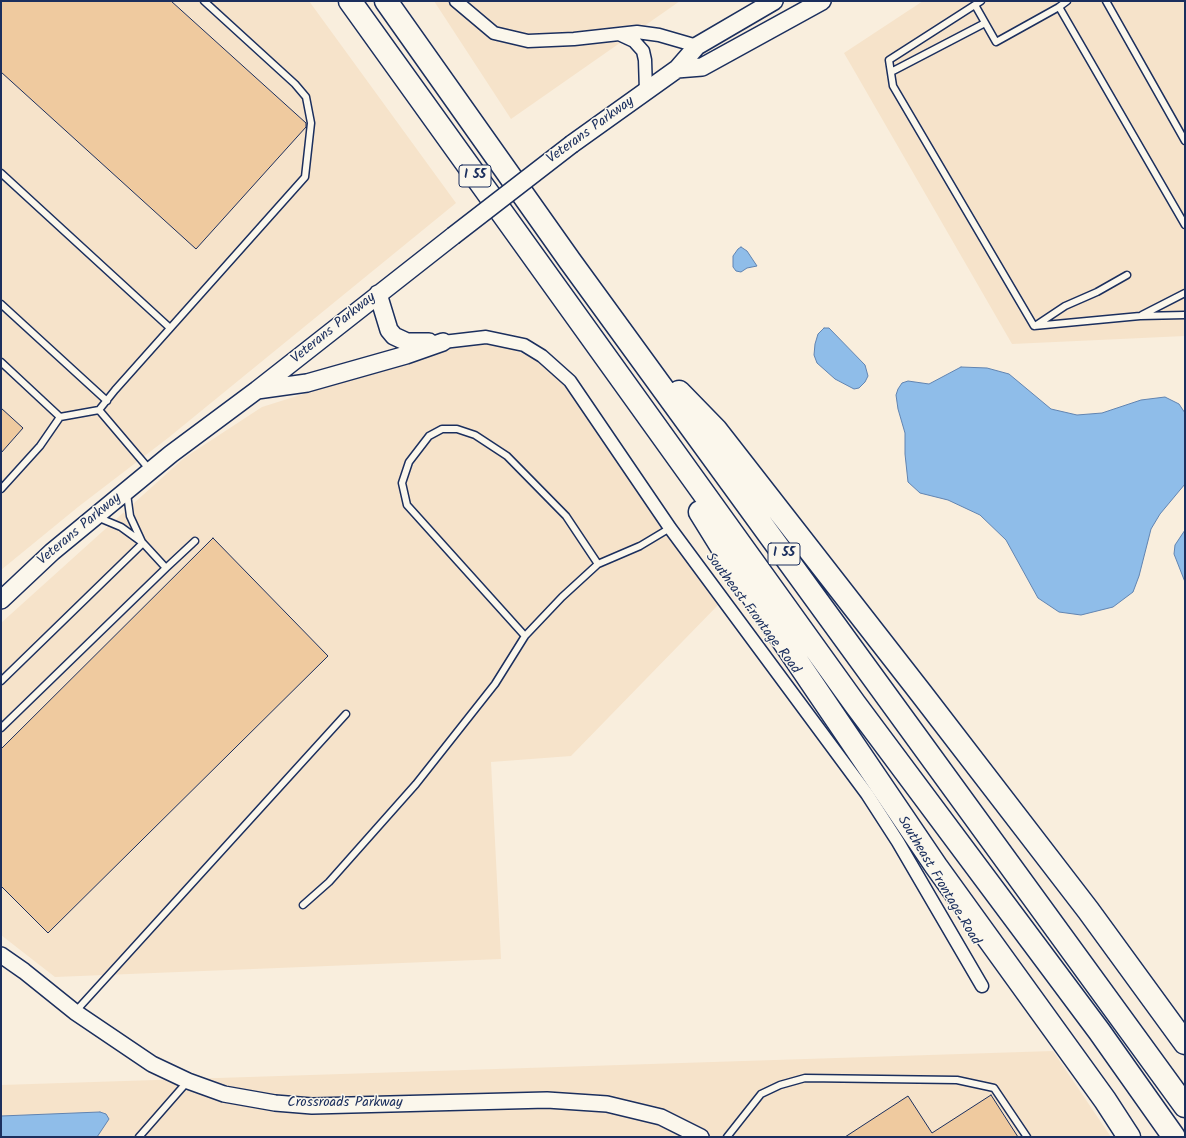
<!DOCTYPE html>
<html>
<head>
<meta charset="utf-8">
<style>
  body { margin:0 }
  #map { position:relative; width:1186px; height:1138px; overflow:hidden; background:#f9eedd; font-family:Kalam,sans-serif }
  canvas { display:block }
  .frame { position:absolute; inset:0; border:2px solid #1b2f5e; pointer-events:none }
</style>
</head>
<body>
<div id="map">
<canvas width="1186" height="1138"></canvas>
<div class="frame"></div>
</div>
<script>
const context = document.querySelector('canvas').getContext('2d');
context.lineJoin = 'round';
function fill(path, color) { context.fillStyle = color; context.fill(path, 'evenodd'); }
const toPath = rows => new Path2D(rows.map(r => 'M' + r).join(''));
function stroke(path, color, width, dash) { context.strokeStyle = color; context.lineWidth = width; context.lineCap = dash ? 'butt' : 'round'; context.setLineDash(dash || []); context.stroke(path); }
function drawText(font, color, halo, rows, align = 'center') {
  context.font = font + ' Kalam,sans-serif'; context.lineWidth = 3; context.setLineDash([]); context.textBaseline = 'middle'; context.strokeStyle = halo; context.fillStyle = color; for (const [text, x, y, turn = 0] of rows) {
    context.save(); context.translate(x, y); context.rotate((+turn || 0) * Math.PI / 180); context.textAlign = isNaN(turn) ? turn : align; if (halo) context.strokeText(text, 0, 0); context.fillText(text, 0, 0); context.restore();
  }
}
fill(toPath([
  [1,1,309,1,456,203,168,438,78,507,1,570],
  [434,1,680,1,511,119],
  [923,1,1185,1,1185,336,1012,344,844,53],
  [478,342,512,349,542,362,573,393,720,603,571,756,491,762,501,959,55,977,1,935,1,623,184,458,262,407,446,349],
  [1053,1051,1111,1137,1,1137,1,1085]
]), '#f6e3ca');
const water = toPath([
  [741,247,747,251,757,266,747,268,741,272,736,271,733,267,733,256,738,249,741,247],
  [824,328,829,328,865,365,868,376,865,382,859,388,854,389,835,379,817,363,814,355,815,344,818,334,824,328],
  [961,367,987,368,1009,374,1051,409,1077,415,1102,413,1141,400,1165,397,1179,404,1185,413,1185,484,1160,514,1151,529,1139,576,1133,592,1113,607,1081,615,1059,612,1038,598,1006,540,980,515,948,500,920,493,908,482,905,454,905,433,898,409,896,395,898,389,902,383,908,381,929,384,961,367],
  [1185,530,1185,582,1174,554,1175,545,1185,530],
  [100,1112,106,1114,109,1119,97,1137,1,1137,1,1116,100,1112]
]);
fill(water, '#8fbde9');
stroke(water, '#6184b1', 1);
const building = toPath([
  [1,1,171,1,306,123,306,127,196,249,1,72,1,1],
  [1,408,23,428,1,453,1,408],
  [213,538,328,656,48,933,1,886,1,749,213,538],
  [991,1095,1018,1137,845,1137,908,1096,932,1133,991,1095]
]);
fill(building, '#efca9f');
stroke(building, '#1b2f5e', 1);
const service = toPath([
  [981,1,889,60,893,86,1034,326,1140,316,1185,315],
  [1067,1,1059,7,1185,225],
  [1106,1,1185,141],
  [975,5,996,42,1059,7],
  [891,72,985,23],
  [1,173,170,328],
  [1,304,107,401],
  [1142,315,1185,293],
  [1035,326,1065,306,1097,292,1127,275],
  [1,362,60,417,99,410],
  [150,470,99,410,115,390,305,177,311,123,306,97,295,84,204,1],
  [1,489,40,446,60,417],
  [127,494,130,516,142,542],
  [97,517,121,527,143,543,166,568,195,541],
  [525,636,407,505,402,483,409,462,429,436,442,429,457,429,475,435,507,456,566,516,598,564],
  [1,681,143,543],
  [1,728,166,568],
  [303,905,329,882,416,784,495,684,525,636,562,597,598,564,640,546,670,528],
  [75,1012,346,714],
  [139,1137,188,1081],
  [727,1137,761,1094,780,1085,805,1078,957,1080,994,1088,1027,1137]
]);
const minor = toPath([
  [456,1,494,33,528,41,574,39,619,34],
  [646,91,645,60,643,51,634,41,619,34,637,32,659,35,697,46],
  [443,342,486,337,524,345,542,356,570,381,670,528,867,794,898,842,982,986]
]);
const tertiary = toPath([
  [1,955,24,971,75,1012,152,1064,188,1081,224,1094,275,1103,312,1106,547,1100,607,1104,661,1117,701,1137]
]);
const secondary = toPath([
  [677,69,702,67,822,1],
  [572,144,677,69,697,46,774,1],
  [378,294,389,330,394,336,407,342,429,342],
  [257,390,307,383,406,355,443,342],
  [1,600,52,552,171,454,257,390,453,236]
]);
const motorway = toPath([
  [350,1,855,704,1099,1031,1174,1137],
  [386,1,570,261,1185,1106],
  [679,392,716,430,921,693,1088,910,1185,1043],
  [700,512,744,583,936,866,1105,1100,1129,1137]
]);
stroke(service, '#1b2f5e', 9);
stroke(minor, '#1b2f5e', 15);
stroke(tertiary, '#1b2f5e', 18);
stroke(secondary, '#1b2f5e', 20);
stroke(motorway, '#1b2f5e', 25);
stroke(service, '#fbf7ec', 6);
stroke(minor, '#fbf7ec', 12);
stroke(tertiary, '#fbf7ec', 15);
stroke(secondary, '#fbf7ec', 17);
stroke(motorway, '#fbf7ec', 22);
const secondaryBridge = toPath([
  [453,236,572,144]
]);
stroke(secondaryBridge, '#1b2f5e', 20, []);
stroke(secondaryBridge, '#fbf7ec', 17);
for (const [x, y, w] of [
  [475,176,32],
  [784,554,32]
]) { const box = new Path2D(); box.roundRect(x - w / 2, y - 11, w, 22, 3); context.fillStyle = '#fbf7ec'; context.fill(box); stroke(box, '#1b2f5e', 1); }
drawText('bold 13px', '#1b2f5e', null, [
  ["I 55",475,176],
  ["I 55",784,554]
]);
drawText('14px', '#1b2f5e', '#fbf7ec', [
  ["Veterans Parkway",591,131,-36],
  ["Veterans Parkway",334,329,-39],
  ["Veterans Parkway",80,530,-40],
  ["Southeast Frontage Road",752,614,53],
  ["Southeast Frontage Road",938,881,59],
  ["Crossroads Parkway",345,1104]
]);
</script>
</body>
</html>
